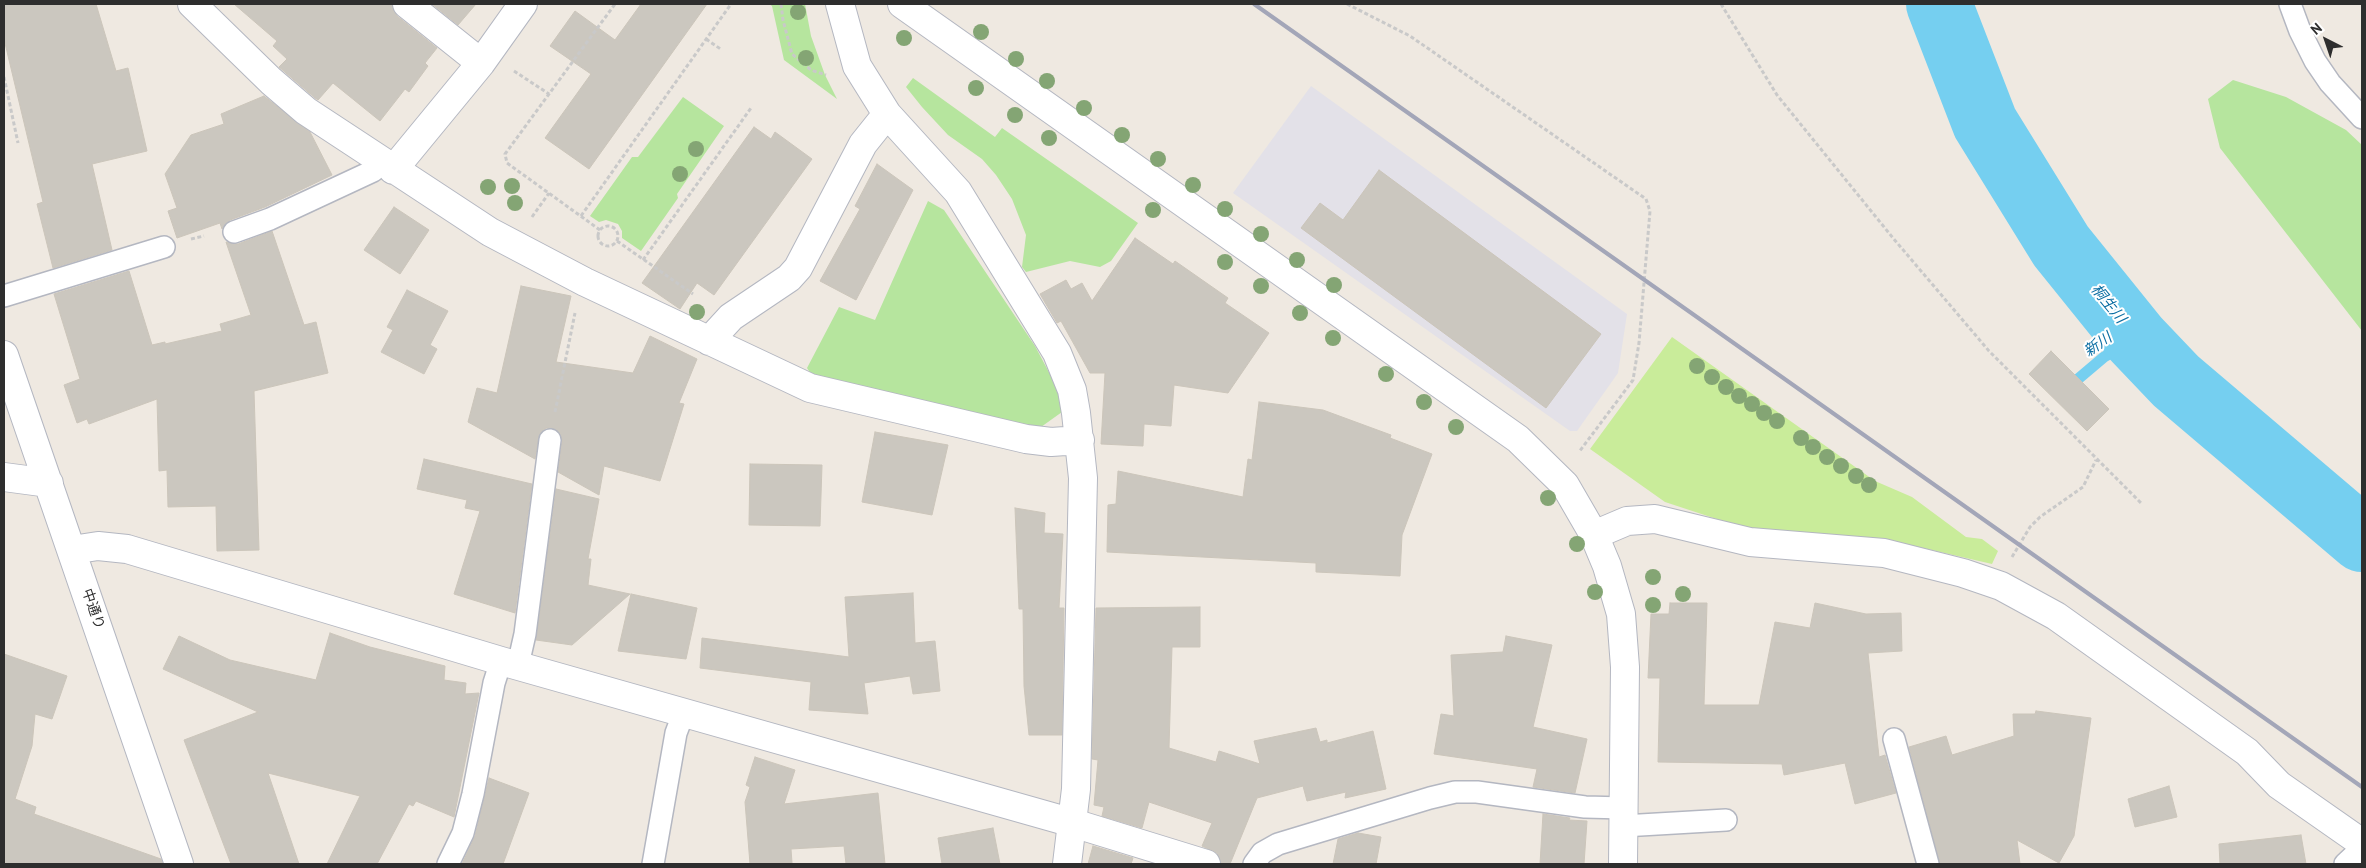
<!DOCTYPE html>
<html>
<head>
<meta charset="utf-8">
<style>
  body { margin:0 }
  #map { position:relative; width:2366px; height:868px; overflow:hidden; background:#efe9e1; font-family:"PT Sans",sans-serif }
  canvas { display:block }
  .frame { position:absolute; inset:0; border:5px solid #2e2e2e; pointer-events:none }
  .north { position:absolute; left:2301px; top:15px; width:50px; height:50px; -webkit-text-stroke:4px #fff; paint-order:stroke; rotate:319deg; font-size:14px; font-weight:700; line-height:20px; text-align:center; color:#2e2e2e }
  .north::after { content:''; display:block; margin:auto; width:18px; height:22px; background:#2e2e2e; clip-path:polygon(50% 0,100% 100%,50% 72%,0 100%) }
</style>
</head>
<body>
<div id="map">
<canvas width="2366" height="868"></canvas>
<div class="frame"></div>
<div class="north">N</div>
</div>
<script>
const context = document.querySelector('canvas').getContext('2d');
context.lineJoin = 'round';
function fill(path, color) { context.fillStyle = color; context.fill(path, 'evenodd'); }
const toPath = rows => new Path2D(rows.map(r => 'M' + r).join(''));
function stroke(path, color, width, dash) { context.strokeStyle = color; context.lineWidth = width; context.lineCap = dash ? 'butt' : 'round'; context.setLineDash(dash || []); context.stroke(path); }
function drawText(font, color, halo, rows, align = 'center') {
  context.font = font + ' "PT Sans","Noto Sans JP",sans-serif'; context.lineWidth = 4; context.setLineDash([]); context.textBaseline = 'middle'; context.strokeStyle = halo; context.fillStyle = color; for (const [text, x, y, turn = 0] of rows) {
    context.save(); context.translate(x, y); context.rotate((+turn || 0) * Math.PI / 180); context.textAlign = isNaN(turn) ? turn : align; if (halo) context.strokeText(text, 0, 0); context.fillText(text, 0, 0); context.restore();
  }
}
fill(toPath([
  [1311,86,1627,314,1618,373,1577,431,1570,431,1233,193]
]), '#e3e1e8');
fill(toPath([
  [769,4,805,4,811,36,825,75,837,99,784,60,772,6],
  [913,78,995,137,1002,128,1138,223,1111,261,1100,267,1070,261,1026,272,1022,267,1026,235,1012,199,996,175,982,159,948,135,922,107,906,87],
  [2233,80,2286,97,2346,130,2362,145,2362,331,2220,148,2208,99],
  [683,97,724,126,677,194,678,198,641,251,622,238,622,231,618,224,606,220,599,222,590,216,632,157,638,157],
  [928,201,944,210,1035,346,1052,378,1060,398,1062,412,1041,427,1032,428,813,377,807,368,839,307,875,320]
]), '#b6e59e');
fill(toPath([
  [1672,337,1875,481,1912,497,1966,537,1982,539,1998,551,1992,564,1897,542,1741,527,1665,502,1590,449]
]), '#c9ec9a');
stroke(toPath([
  [2078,379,2104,357,2136,339]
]), '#75cff0', 11);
stroke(toPath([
  [1939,4,1985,123,2061,246,2136,339,2176,381,2362,539]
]), '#75cff0', 66);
const building = toPath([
  [4,4,96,4,116,71,128,68,147,151,92,164,112,250,53,268,37,204,43,202,4,39,4,4],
  [234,4,392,4,393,10,397,16,437,48,425,63,428,66,409,92,405,89,380,121,333,83,318,100,315,98,279,67,287,59,273,46,277,41,234,4],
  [432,4,476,4,458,25,432,4],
  [641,4,707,4,589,169,545,138,591,74,550,46,575,11,615,40,641,4],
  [264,96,310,132,332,175,265,207,230,220,222,229,220,223,177,238,168,211,177,208,165,174,191,135,224,124,221,114,264,96],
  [754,127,771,139,775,132,812,159,714,295,697,283,680,309,642,283,754,127],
  [877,164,913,190,856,300,820,281,860,209,855,206,877,164],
  [1379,170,1601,334,1546,408,1301,228,1320,203,1343,220,1379,170],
  [394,207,429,230,400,274,364,250,394,207],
  [272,231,304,325,316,322,328,373,254,391,259,550,217,551,216,506,168,507,167,470,159,471,157,399,89,424,87,419,77,423,64,385,80,379,54,294,129,271,152,345,165,342,165,344,222,331,220,324,251,315,226,242,238,244,272,231],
  [1135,238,1173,264,1175,261,1228,298,1225,303,1269,333,1228,393,1174,385,1171,426,1144,424,1143,446,1101,444,1105,373,1090,373,1061,321,1057,323,1040,294,1066,280,1071,289,1082,283,1092,301,1135,238],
  [521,286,571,296,556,362,633,373,650,336,697,359,679,403,684,404,660,481,604,466,599,495,558,472,562,441,561,435,557,430,546,428,540,433,535,459,468,422,477,388,497,393,521,286],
  [407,290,448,311,430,345,437,349,424,374,381,352,393,330,387,327,407,290],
  [2051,351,2109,409,2087,431,2029,374,2051,351],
  [1259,402,1323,410,1391,435,1390,438,1432,454,1402,535,1400,576,1316,572,1316,563,1107,552,1108,505,1116,504,1118,471,1243,497,1248,459,1252,460,1259,402],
  [875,432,948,445,932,515,862,502,875,432],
  [424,459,532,484,515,613,454,594,480,511,465,508,467,500,417,489,424,459],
  [750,464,822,465,820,526,749,525,750,464],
  [556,489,599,499,588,559,591,559,588,585,630,594,572,645,536,640,556,489],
  [1015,508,1045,513,1044,533,1063,534,1059,608,1064,608,1062,735,1029,735,1024,686,1023,609,1019,609,1015,508],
  [913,593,915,643,935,641,940,691,913,694,910,676,864,683,868,714,809,710,811,682,700,668,702,638,849,657,845,597,913,593],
  [631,594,697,608,686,659,618,651,631,594],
  [1670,603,1707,603,1704,705,1759,705,1775,622,1810,628,1815,603,1866,614,1901,613,1902,651,1868,653,1879,757,1885,755,1896,793,1855,804,1845,763,1784,775,1782,764,1658,762,1660,678,1648,678,1651,614,1669,614,1670,603],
  [1200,607,1200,647,1172,647,1169,748,1216,762,1219,751,1260,764,1254,741,1316,728,1320,742,1327,740,1327,743,1373,731,1386,789,1345,798,1346,792,1307,801,1303,786,1257,798,1230,864,1221,864,1217,853,1202,846,1212,823,1149,802,1142,828,1102,816,1104,807,1094,805,1098,760,1092,759,1096,608,1200,607],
  [330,633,370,647,445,666,444,680,466,683,465,694,479,693,454,817,416,801,413,806,409,804,377,864,327,864,360,796,268,773,299,864,231,864,184,740,258,712,163,669,179,636,230,660,316,680,330,633],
  [1506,636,1552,645,1533,727,1587,739,1575,793,1533,787,1537,769,1434,754,1441,714,1454,716,1451,655,1503,652,1506,636],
  [4,654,67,676,52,719,35,714,32,746,15,799,36,807,34,814,161,859,163,864,4,864,4,654],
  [2036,711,2091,718,2074,836,2059,863,2017,840,2020,864,1940,864,1909,747,1946,736,1952,755,2014,736,2013,714,2035,714,2036,711],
  [755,757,795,770,784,804,878,793,885,864,846,864,844,846,791,849,792,863,750,864,745,802,750,787,746,785,755,757],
  [489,778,529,793,503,864,462,864,475,836,489,778],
  [2169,786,2177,817,2135,827,2128,799,2169,786],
  [1543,814,1570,818,1569,820,1587,821,1584,864,1540,864,1543,814],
  [993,828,1000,864,942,864,938,838,993,828],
  [1358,833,1381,837,1376,864,1333,864,1338,839,1358,833],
  [2301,835,2306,864,2220,864,2219,844,2301,835],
  [1093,846,1133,858,1131,864,1088,864,1093,846]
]);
fill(building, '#cbc7bf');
stroke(building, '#cbc5ba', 1);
const service = toPath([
  [2290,4,2300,31,2315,61,2330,83,2362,118],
  [234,232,270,219,373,171,383,163],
  [4,296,164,247],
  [518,665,525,634,550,440],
  [1894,739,1928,864],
  [1623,826,1726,820],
  [448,864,463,833,473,794,494,683,501,661],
  [653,864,676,733,684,712],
  [1254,864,1262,853,1278,844,1430,798,1455,792,1477,792,1585,807,1624,808],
  [2345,864,2362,848]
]);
const minor = toPath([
  [192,4,271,81,306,111,490,232,585,282,810,388,1026,439,1051,442,1080,440],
  [407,4,481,63],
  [840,4,857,66,887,114,958,192,1057,353,1072,390,1076,413,1083,478,1076,789,1067,864],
  [393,170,481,63,523,4],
  [709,341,731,317,789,278,798,268,863,144,887,114],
  [1594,535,1627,521,1655,519,1750,542,1884,553,1963,573,2001,586,2056,616,2247,752,2279,785,2362,843]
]);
const tertiary = toPath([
  [902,4,1518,439,1565,485,1594,535,1607,566,1621,614,1625,667,1623,864],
  [4,355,179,864],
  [4,477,49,483],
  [72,550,98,546,127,549,501,661,1073,823,1206,864]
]);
stroke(service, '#b4b7c1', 24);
stroke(minor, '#b4b7c1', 30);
stroke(tertiary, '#b4b7c1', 30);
stroke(toPath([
  [781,4,783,20,792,54,811,70,826,75],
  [1347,4,1410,36,1646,199,1650,211,1639,343,1633,380,1579,452],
  [1721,4,1777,95,1893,238,1989,351,2142,504],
  [706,39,722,50],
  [514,71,549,94],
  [4,77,18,143],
  [581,216,731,4],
  [532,217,549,193],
  '598 236a10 10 0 1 1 20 0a10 10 0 1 1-20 0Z',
  [600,230,507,163,505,154,615,4],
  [191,239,204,236],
  [617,241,693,294],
  [643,260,751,108],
  [555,412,575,313],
  [2012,557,2030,527,2040,517,2083,487,2096,460]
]), '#c9c9c9', 3, [4, 2.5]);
stroke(service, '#fff', 21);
stroke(minor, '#fff', 28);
stroke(tertiary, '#fff', 28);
stroke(toPath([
  [1254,4,2362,787]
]), '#a3a6b8', 4);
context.fillStyle = '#84a574';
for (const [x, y] of [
  [798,12],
  [981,32],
  [904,38],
  [806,58],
  [1016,59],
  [1047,81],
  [976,88],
  [1084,108],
  [1015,115],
  [1122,135],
  [1049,138],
  [696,149],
  [1158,159],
  [680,174],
  [1193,185],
  [512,186],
  [488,187],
  [515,203],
  [1225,209],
  [1153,210],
  [1261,234],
  [1297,260],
  [1225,262],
  [1334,285],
  [1261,286],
  [697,312],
  [1300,313],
  [1333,338],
  [1697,366],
  [1386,374],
  [1712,377],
  [1726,387],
  [1739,396],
  [1424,402],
  [1752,404],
  [1764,413],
  [1777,421],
  [1456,427],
  [1801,438],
  [1813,447],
  [1827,457],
  [1841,466],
  [1856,476],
  [1869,485],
  [1548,498],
  [1577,544],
  [1653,577],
  [1595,592],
  [1683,594],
  [1653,605]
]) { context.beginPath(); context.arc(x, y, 8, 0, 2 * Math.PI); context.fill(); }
drawText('14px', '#2e2e2e', '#fff', [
  ["中通り",93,609,71]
]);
drawText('italic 15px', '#0d6fa3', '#fff', [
  ["桐生川",2108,304,51],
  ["新川",2098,345,-35]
]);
</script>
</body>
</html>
